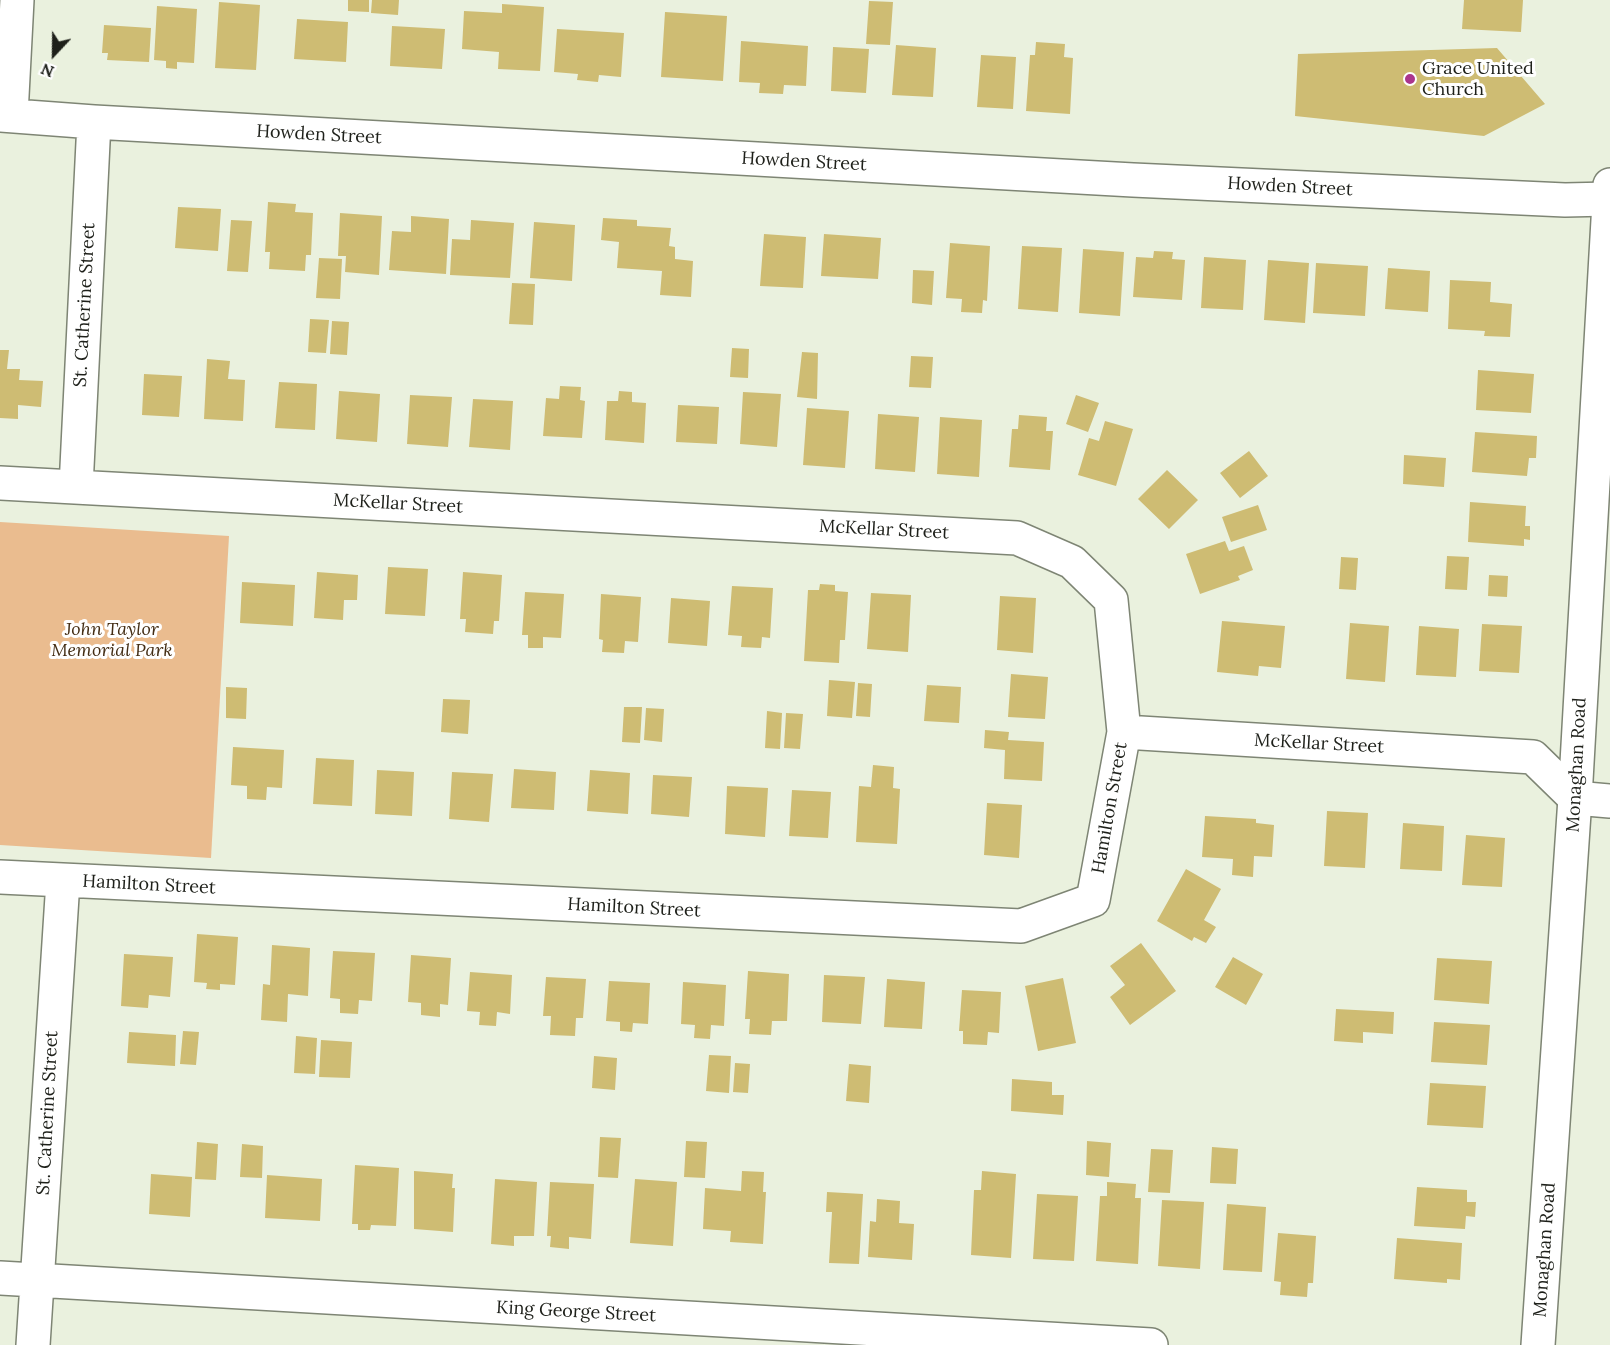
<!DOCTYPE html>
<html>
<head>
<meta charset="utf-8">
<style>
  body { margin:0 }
  #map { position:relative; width:1610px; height:1345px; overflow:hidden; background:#eaf1de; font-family:Lora,serif }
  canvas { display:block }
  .north { position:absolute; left:24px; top:24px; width:60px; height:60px; -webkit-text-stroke:4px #fff; paint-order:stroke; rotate:202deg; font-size:16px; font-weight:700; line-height:24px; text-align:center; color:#1e201a }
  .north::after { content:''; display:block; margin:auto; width:21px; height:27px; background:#1e201a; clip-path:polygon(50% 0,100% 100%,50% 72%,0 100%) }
</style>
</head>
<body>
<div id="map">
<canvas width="1610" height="1345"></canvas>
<div class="north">N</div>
</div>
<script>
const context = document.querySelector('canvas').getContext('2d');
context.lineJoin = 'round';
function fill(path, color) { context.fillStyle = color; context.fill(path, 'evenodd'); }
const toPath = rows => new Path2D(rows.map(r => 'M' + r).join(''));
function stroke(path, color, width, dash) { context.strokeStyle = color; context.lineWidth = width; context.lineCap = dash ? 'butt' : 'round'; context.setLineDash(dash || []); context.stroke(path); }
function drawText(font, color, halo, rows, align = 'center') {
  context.font = font + ' Lora,serif'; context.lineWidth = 6; context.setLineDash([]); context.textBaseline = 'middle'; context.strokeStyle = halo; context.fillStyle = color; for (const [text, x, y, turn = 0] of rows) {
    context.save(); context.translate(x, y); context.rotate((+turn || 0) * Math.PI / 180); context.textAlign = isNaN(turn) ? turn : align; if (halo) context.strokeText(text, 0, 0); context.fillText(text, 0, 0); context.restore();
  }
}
fill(toPath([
  [0,522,229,536,211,858,0,845]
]), '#eabc8f');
fill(toPath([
  [348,0,369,0,369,12,348,11],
  [372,0,399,0,398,15,371,13],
  [1464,0,1523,0,1521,32,1462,29],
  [869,1,893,2,890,45,866,44],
  [219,2,260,5,256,70,215,68],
  [502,4,544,7,540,71,498,69,499,52,462,49,464,11,502,13],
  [157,6,197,9,194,63,177,62,177,69,166,68,166,61,154,60],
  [665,12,727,16,723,81,661,77],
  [297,19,348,22,346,62,294,59],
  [104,25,151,28,149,62,107,60,108,53,102,53],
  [392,26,445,29,442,69,390,66],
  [557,29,624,33,621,77,599,75,598,82,577,80,578,74,554,72],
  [741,41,808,46,806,86,784,85,783,94,759,93,760,83,739,82],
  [1036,42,1065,44,1064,57,1073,58,1070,114,1026,111,1030,55,1035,55],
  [896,45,936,48,933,97,892,95],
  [833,47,869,49,866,93,831,91],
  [1497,48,1545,104,1484,136,1295,116,1298,54],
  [981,55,1016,57,1013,109,977,107],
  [268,202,296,204,295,212,313,213,311,255,306,255,305,271,269,269,270,252,265,252],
  [178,207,221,209,218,251,175,248],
  [340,213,382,216,379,275,345,272,346,256,338,256],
  [411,216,449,219,446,274,389,270,392,231,411,232],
  [603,218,637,220,637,226,671,228,669,246,675,247,675,259,693,261,691,297,660,295,662,271,617,268,619,242,601,240],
  [231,220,252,221,248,272,227,271],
  [471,220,514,223,510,278,450,275,452,239,470,240],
  [534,222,575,225,572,281,530,278],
  [764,234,806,237,803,288,760,286],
  [824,234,881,238,878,279,821,276],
  [950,243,990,246,987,301,983,300,982,313,961,312,962,299,946,298],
  [1022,246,1062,248,1058,312,1018,309],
  [1083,249,1124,252,1120,316,1079,313],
  [1154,251,1173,252,1172,259,1185,260,1182,300,1133,297,1136,257,1153,258],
  [1204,257,1246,260,1243,310,1201,308],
  [319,258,342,259,340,299,316,298],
  [1268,260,1309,263,1305,323,1264,320],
  [1316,263,1368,266,1365,316,1313,313],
  [1388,268,1430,271,1428,312,1385,309],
  [913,270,934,271,932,305,912,303],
  [1450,280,1491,282,1490,302,1512,304,1510,337,1484,336,1485,331,1448,329],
  [512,283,535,284,533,325,509,324],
  [310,319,329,320,326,353,308,352],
  [332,321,349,322,347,355,330,354],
  [732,348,749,349,748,378,730,377],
  [0,350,9,350,7,369,20,369,19,380,43,381,41,407,18,405,18,419,0,418],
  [802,352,818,353,817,399,797,397],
  [911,356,933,357,931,388,909,387],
  [207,359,230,361,228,379,245,380,243,421,204,419],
  [1478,370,1534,374,1531,413,1476,410],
  [144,374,182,376,179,417,142,415],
  [279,382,317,384,315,430,275,428],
  [560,386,581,387,580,400,585,401,582,438,543,436,546,398,559,399],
  [339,391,380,394,377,442,336,439],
  [619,391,632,392,632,402,646,403,644,443,605,440,607,401,618,401],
  [743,392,781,394,777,447,740,444],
  [410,395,452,397,448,447,407,444],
  [1076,395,1099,403,1088,432,1066,424],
  [473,399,513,401,510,450,469,447],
  [678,405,719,407,717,444,676,442],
  [807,408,849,411,845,468,803,465],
  [878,414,919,417,915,472,875,469],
  [1019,415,1047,417,1046,431,1053,431,1050,470,1009,467,1012,429,1018,429],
  [940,417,982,420,979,477,937,474],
  [1105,421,1133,429,1116,486,1078,475,1089,438,1099,441],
  [1475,432,1537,436,1536,458,1529,458,1527,476,1472,472],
  [1249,451,1268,476,1240,498,1220,473],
  [1404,455,1446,458,1444,487,1403,484],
  [1167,470,1198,500,1169,529,1138,499],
  [1470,502,1526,506,1525,526,1530,526,1530,540,1524,539,1524,546,1468,542],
  [1258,505,1267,530,1231,542,1222,517],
  [1225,541,1229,551,1244,546,1253,570,1238,576,1240,580,1200,594,1186,554],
  [1447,556,1469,557,1467,590,1445,589],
  [1341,557,1358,558,1356,590,1339,589],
  [388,567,428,569,425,616,385,614],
  [317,572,358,575,357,600,344,600,343,620,314,618],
  [463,572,502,575,499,621,494,621,493,634,465,632,466,619,460,619],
  [1489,575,1508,576,1507,597,1488,596],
  [242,582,295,585,293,626,240,623],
  [820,584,835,585,835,591,848,592,845,640,840,640,839,663,804,661,808,590,819,590],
  [732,586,773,588,770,638,762,637,761,648,741,647,742,636,728,635],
  [525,592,564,594,561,638,543,637,543,648,528,648,528,635,522,635],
  [871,593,911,595,908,652,867,649],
  [601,594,641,597,638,642,625,641,624,653,602,652,603,640,599,639],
  [1000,596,1036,598,1033,653,997,650],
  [671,598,710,601,707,646,668,643],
  [1222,621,1285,626,1281,668,1259,666,1258,676,1217,672],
  [1350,623,1389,626,1385,682,1346,679],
  [1482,624,1522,626,1519,673,1479,671],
  [1419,626,1459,629,1456,677,1416,675],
  [1011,674,1048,677,1045,719,1008,717],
  [829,680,855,682,852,718,827,716],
  [858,683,872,684,870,717,856,716],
  [927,685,961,687,959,723,924,721],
  [226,687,247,688,246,719,226,718],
  [443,699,470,700,468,734,441,732],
  [624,707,642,707,640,743,622,742],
  [646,708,664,709,662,742,644,740],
  [767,711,782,713,780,749,765,748],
  [786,713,803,714,800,749,784,748],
  [985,730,1009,732,1008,740,1044,742,1042,781,1004,779,1005,750,984,748],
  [233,747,284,750,282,788,267,787,266,800,247,799,247,786,231,785],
  [316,758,354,760,352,806,313,804],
  [873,765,894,767,893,788,900,789,897,844,856,842,859,786,871,787],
  [514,769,556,772,554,810,511,808],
  [377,770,414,772,412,816,375,814],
  [590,770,630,773,628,814,587,811],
  [452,772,493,774,489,822,449,819],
  [653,775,692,777,689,817,651,814],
  [727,786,768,788,765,837,725,834],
  [792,790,831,792,828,838,789,836],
  [987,803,1022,805,1019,858,984,855],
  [1327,811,1368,813,1365,868,1324,866],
  [1205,816,1256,819,1256,823,1274,825,1272,857,1254,856,1253,877,1232,875,1233,859,1202,857],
  [1403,823,1444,826,1442,871,1400,869],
  [1466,835,1505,838,1502,887,1462,885],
  [1186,869,1221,889,1204,920,1216,927,1206,943,1194,937,1192,941,1157,921],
  [197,934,238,937,235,985,220,984,220,990,206,989,207,983,194,982],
  [1141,943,1176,991,1130,1025,1110,997,1125,985,1110,966],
  [272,945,310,948,308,996,288,994,287,1022,261,1020,263,984,270,985],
  [333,951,375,953,372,1001,359,1000,358,1014,340,1013,340,999,330,998],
  [124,954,173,957,170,997,149,995,148,1008,121,1006],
  [411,955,451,958,448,1005,440,1004,440,1017,421,1015,421,1003,408,1002],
  [1233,957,1263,974,1246,1005,1215,987],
  [1437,958,1492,961,1489,1004,1434,1000],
  [748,971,789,974,787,1021,772,1021,771,1035,749,1034,750,1019,745,1019],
  [470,972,512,975,510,1014,497,1012,496,1026,479,1025,480,1012,467,1011],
  [824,975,865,977,861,1024,822,1022],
  [546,977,586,979,583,1018,576,1018,575,1036,550,1035,551,1016,543,1016],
  [1063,978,1076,1043,1038,1051,1025,986],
  [887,979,925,982,922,1029,884,1027],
  [609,981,650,983,648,1024,633,1023,632,1032,620,1031,620,1022,606,1021],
  [683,982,726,985,724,1026,711,1025,710,1039,694,1038,695,1025,681,1024],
  [962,990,1001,992,999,1033,988,1032,987,1045,963,1044,963,1031,959,1031],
  [1336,1009,1394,1012,1393,1034,1363,1032,1363,1043,1334,1041],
  [1434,1022,1490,1025,1487,1065,1431,1062],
  [183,1031,199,1032,196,1065,180,1064],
  [129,1032,176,1035,175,1066,127,1063],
  [296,1036,317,1038,315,1074,294,1073],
  [321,1040,352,1042,350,1078,319,1077],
  [709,1055,731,1056,729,1093,706,1091],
  [594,1056,617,1058,615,1090,592,1088],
  [735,1063,750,1064,748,1093,733,1092],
  [849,1064,871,1066,869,1103,846,1101],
  [1012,1079,1052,1082,1052,1095,1064,1095,1063,1115,1011,1111],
  [1430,1083,1486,1086,1483,1128,1427,1125],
  [600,1137,621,1138,618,1178,598,1177],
  [686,1141,707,1142,705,1178,684,1177],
  [1087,1141,1111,1143,1109,1177,1086,1175],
  [197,1142,218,1144,216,1180,195,1179],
  [242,1144,263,1146,262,1178,240,1177],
  [1212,1147,1238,1149,1236,1184,1210,1183],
  [1151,1149,1173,1150,1170,1193,1148,1192],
  [355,1165,399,1168,396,1226,371,1225,370,1230,358,1230,358,1224,352,1224],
  [414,1171,453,1174,452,1188,455,1188,453,1232,414,1229],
  [742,1171,764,1172,763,1192,766,1192,763,1244,730,1242,731,1231,703,1229,705,1188,741,1191],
  [982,1171,1016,1174,1011,1258,971,1255,974,1190,981,1190],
  [151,1174,192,1177,190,1217,149,1214],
  [267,1175,322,1179,320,1221,265,1218],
  [495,1179,537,1182,534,1236,514,1236,514,1246,491,1244],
  [635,1179,677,1182,673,1246,630,1243],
  [550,1182,594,1184,591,1239,569,1237,569,1249,550,1247,551,1236,547,1236],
  [1107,1182,1136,1184,1135,1198,1141,1198,1138,1264,1096,1261,1100,1196,1107,1196],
  [1417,1187,1467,1190,1467,1202,1476,1202,1475,1217,1466,1216,1465,1229,1414,1226],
  [827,1192,863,1194,859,1264,829,1263,832,1212,826,1212],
  [1037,1194,1078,1196,1074,1261,1033,1259],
  [877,1199,900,1201,899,1223,914,1224,912,1260,868,1257,870,1221,876,1222],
  [1162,1200,1204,1202,1200,1269,1158,1266],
  [1227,1204,1266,1207,1262,1272,1223,1270],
  [1278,1233,1316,1236,1313,1283,1308,1283,1307,1297,1280,1295,1281,1282,1274,1281],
  [1397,1238,1462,1243,1460,1280,1447,1279,1447,1283,1394,1279]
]), '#cebc73');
const minor = toPath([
  [0,115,94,122,1133,180,1565,200,1609,199],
  [11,115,17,0],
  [0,483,1017,538,1072,562,1111,600,1124,732,1093,900,1021,926,0,877],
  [76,487,94,122],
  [1124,732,1533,757,1575,798,1610,801],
  [0,1278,1151,1345],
  [33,1345,63,881]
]);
const tertiary = toPath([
  [1538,1345,1575,798,1610,185]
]);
stroke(minor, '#7e8574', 36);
stroke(tertiary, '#7e8574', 36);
stroke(minor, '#fff', 33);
stroke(tertiary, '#fff', 33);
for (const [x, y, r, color] of [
  [1410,79,6,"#ab358d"]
]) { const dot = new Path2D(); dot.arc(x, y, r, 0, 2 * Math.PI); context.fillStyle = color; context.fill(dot); stroke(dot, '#fff', 2); }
drawText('18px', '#1e201a', '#fff', [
  ["Grace United",1422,69],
  ["Church",1422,90]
], 'left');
drawText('18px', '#1e201a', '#fff', [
  ["Howden Street",319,135,3],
  ["Howden Street",804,162,3],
  ["Howden Street",1290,187,3],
  ["St. Catherine Street",85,305,-87],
  ["McKellar Street",398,504,3],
  ["McKellar Street",884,530,3],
  ["McKellar Street",1319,744,3],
  ["Monaghan Road",1577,765,-87],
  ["Hamilton Street",1110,808,-80],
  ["Hamilton Street",149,885,3],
  ["Hamilton Street",634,908,3],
  ["St. Catherine Street",48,1113,-87],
  ["Monaghan Road",1545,1250,-86],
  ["King George Street",576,1312,3]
]);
drawText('italic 18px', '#432d14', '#fff', [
  ["John Taylor",112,630],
  ["Memorial Park",112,651]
]);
</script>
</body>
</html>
